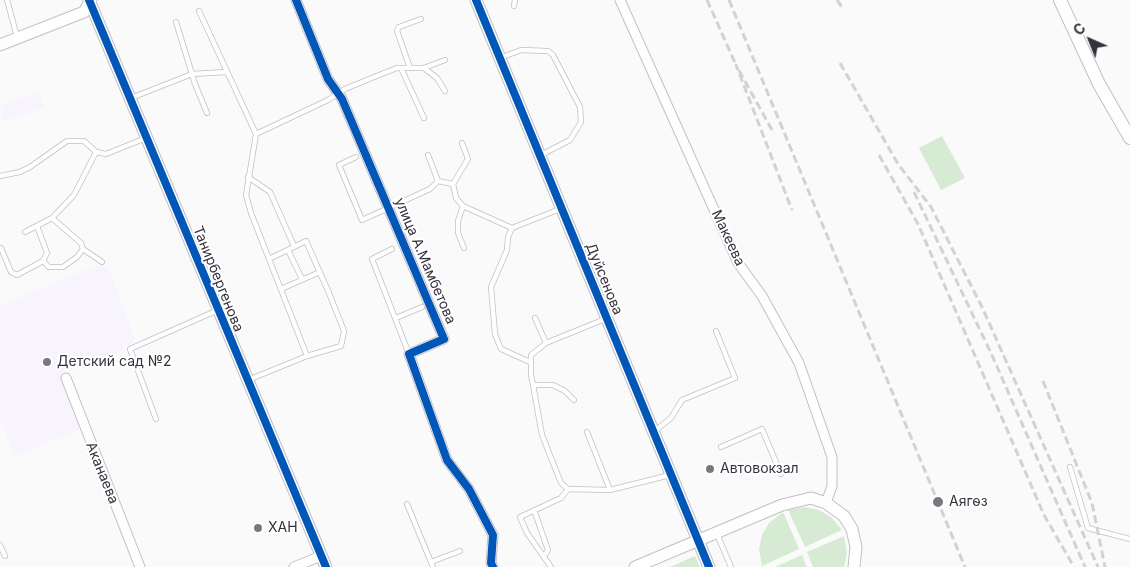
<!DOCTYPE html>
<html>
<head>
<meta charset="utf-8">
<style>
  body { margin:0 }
  #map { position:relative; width:1130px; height:567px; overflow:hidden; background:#fafafa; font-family:Inter,sans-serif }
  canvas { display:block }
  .north { position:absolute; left:1065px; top:15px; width:50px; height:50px; -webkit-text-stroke:4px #fff; paint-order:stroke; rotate:316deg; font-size:14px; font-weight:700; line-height:20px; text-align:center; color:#37313e }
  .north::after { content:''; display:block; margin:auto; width:18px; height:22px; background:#37313e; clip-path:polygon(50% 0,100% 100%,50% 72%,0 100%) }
</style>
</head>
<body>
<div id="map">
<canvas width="1130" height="567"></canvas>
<div class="north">С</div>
</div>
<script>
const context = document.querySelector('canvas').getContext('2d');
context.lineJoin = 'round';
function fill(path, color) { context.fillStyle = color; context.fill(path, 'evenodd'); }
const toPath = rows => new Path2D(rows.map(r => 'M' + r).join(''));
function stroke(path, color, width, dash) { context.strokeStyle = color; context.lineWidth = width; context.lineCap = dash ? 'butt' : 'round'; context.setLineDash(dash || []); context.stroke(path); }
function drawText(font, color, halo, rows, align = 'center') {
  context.font = font + ' Inter,sans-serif'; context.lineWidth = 4; context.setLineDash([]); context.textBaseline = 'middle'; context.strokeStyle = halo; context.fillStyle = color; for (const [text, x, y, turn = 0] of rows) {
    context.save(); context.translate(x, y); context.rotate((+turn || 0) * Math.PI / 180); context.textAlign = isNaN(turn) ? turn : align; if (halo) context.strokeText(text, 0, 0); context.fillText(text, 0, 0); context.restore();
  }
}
fill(toPath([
  [38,92,44,108,4,122,0,106],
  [101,264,110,272,136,342,124,347,125,350,61,374,82,429,14,456,0,420,0,305]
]), '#f8f4fd');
fill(toPath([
  [942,136,965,178,941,190,919,148],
  [805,507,819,510,831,517,842,530,805,547,788,510],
  [783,512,799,549,762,566,759,549,762,535,769,523],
  [844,536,847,553,844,567,813,567,807,552],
  [802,555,807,567,775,567],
  [695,556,700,567,670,567]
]), '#d7ebd4');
const service = toPath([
  [7,0,17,37],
  [514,6,515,0],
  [199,11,256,134],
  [176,22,195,84,207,113],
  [500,58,521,50,548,51,553,55,580,107,581,122,570,140,541,155],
  [401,68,424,118],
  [410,68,397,31,399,27,421,19],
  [424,68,437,78,445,91],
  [131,98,192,74,226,72],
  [462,143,468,159,453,184,456,198,463,206,512,228,560,209],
  [428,155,438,181],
  [356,157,339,165,362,220,430,189,438,181,453,184],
  [0,176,20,172,30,167,67,141,84,141,96,152,106,154,146,138],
  [248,177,270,192,294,246],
  [463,206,458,221,458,233,464,248],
  [512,228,508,237,507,250,491,287,495,334,501,349,530,362],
  [25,232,52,218,74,195,96,152],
  [1,248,11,272,17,275,43,261,47,253,37,226],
  [83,249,102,262],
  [392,249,372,259,409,354],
  [288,250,302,279],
  [269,259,306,241,329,293,344,331,341,346,307,356],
  [43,261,49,267,63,267,77,257,83,249,81,243,52,218],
  [281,289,320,272],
  [396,318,422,307],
  [535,318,546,343],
  [605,319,546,343,531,355,531,374,542,435,561,483,568,489,610,490,670,475],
  [248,380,307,356,251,213,246,195,256,134,328,100,345,89,379,75,397,68,424,68,445,60],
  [533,385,553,385,565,391,574,400],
  [156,419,130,349,218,310],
  [655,431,671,418,682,400,735,378,716,331],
  [587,432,610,490],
  [721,447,762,429,781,474],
  [1070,467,1088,528,1130,539],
  [407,504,433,567],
  [534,510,548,550,545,555],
  [717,534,731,567],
  [0,545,5,556],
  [431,562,460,551],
  [551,567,527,533,520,517,561,498,568,489]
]);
const minor = toPath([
  [296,0,328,79,342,99,444,339,409,354,447,460,469,489,493,535,491,563,493,567],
  [620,0,738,263,762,296,799,363,832,457,832,486,826,503],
  [66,378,140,567],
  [294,567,321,556]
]);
const tertiary = toPath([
  [89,0,326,567],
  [476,0,709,567],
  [0,45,84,12,91,0],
  [635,567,782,505,811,498,826,503,844,516,852,529,856,547,854,567]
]);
const secondary = toPath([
  [1060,0,1099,84,1130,138]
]);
stroke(service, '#c2bfc5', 6);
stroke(minor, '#c2bfc5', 11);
stroke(tertiary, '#c2bfc5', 13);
stroke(secondary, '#c2bfc5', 14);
stroke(service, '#fefefe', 4.5);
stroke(minor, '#fefefe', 9);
stroke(tertiary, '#fefefe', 11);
stroke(secondary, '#fefefe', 12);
stroke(toPath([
  [707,0,736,65],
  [729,0,965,567],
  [837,0,843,9],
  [840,63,898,164,931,207,982,307,1098,567],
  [772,130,736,65,792,210],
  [879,155,918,224,1044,515,1074,567],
  [914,192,991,353,1085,567],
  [1043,381,1092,503,1105,567]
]), '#d2d2d3', 3, [8, 4]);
stroke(toPath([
  [89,0,326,567],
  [296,0,328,79,342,99,444,339,409,354,447,460,469,489,493,535,491,563,493,567],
  [476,0,709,567]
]), '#0057b8', 8);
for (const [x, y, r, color] of [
  [47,362,5,"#7b7780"],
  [710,469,5,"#7b7780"],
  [938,502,6,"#7b7780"],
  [258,528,5,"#7b7780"]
]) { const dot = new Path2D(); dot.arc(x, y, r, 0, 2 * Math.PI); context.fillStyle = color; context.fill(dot); stroke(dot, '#fff', 2); }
drawText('14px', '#37313e', '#fff', [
  ["Макеева",728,238,65],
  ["улица А.Мамбетова",425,261,67],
  ["Танирбергенова",218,279,68],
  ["Дуйсенова",604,279,68],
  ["Аканаева",102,473,68]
]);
drawText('14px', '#37313e', '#fff', [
  ["Детский сад №2",57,362],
  ["Автовокзал",720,469],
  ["Аягөз",949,502],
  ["ХАН",268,528]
], 'left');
</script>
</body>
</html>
